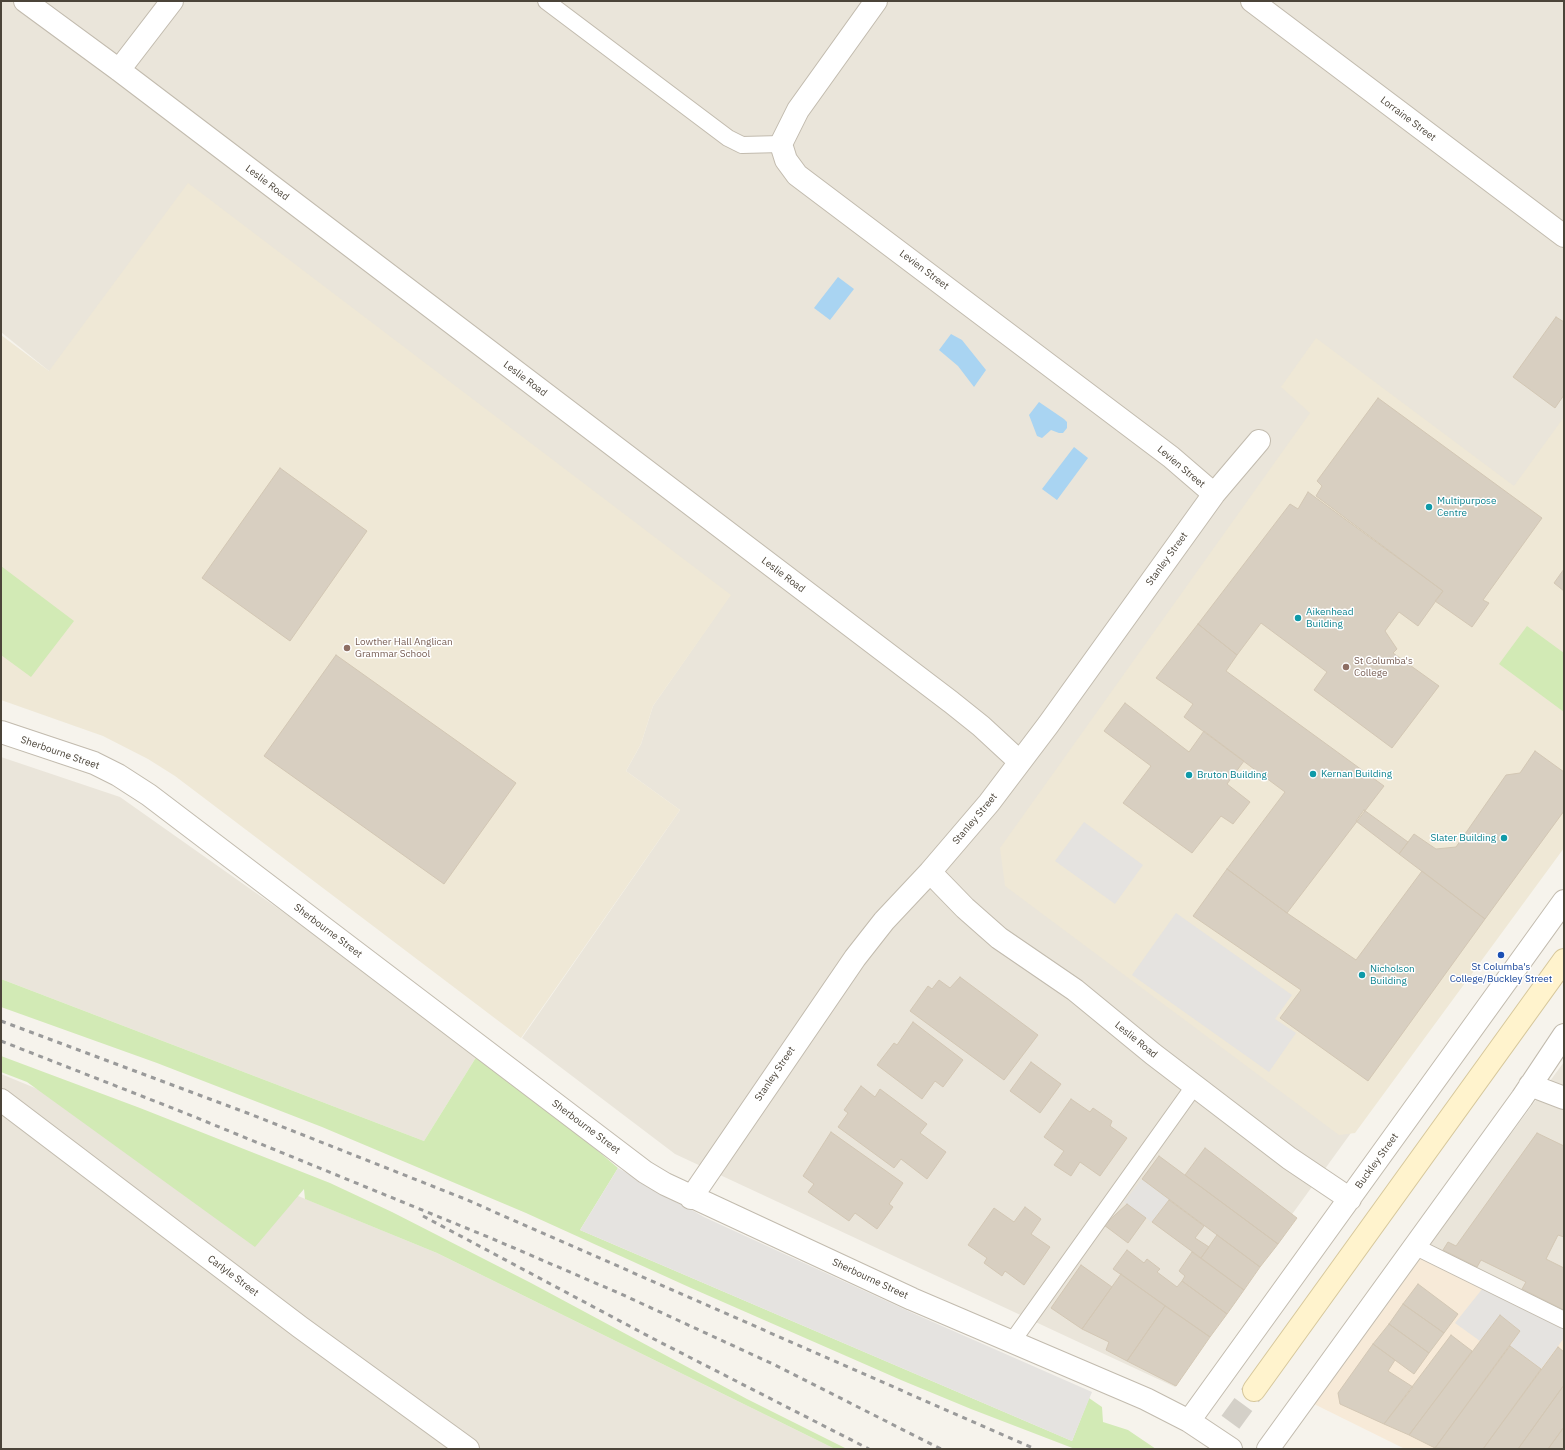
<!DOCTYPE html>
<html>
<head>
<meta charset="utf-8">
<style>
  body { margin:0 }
  #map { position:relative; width:1565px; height:1450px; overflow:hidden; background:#f6f3ec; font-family:"IBM Plex Sans",sans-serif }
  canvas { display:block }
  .frame { position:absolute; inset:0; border:2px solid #4b4439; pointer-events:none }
</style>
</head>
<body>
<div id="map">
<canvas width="1565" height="1450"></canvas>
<div class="frame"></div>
</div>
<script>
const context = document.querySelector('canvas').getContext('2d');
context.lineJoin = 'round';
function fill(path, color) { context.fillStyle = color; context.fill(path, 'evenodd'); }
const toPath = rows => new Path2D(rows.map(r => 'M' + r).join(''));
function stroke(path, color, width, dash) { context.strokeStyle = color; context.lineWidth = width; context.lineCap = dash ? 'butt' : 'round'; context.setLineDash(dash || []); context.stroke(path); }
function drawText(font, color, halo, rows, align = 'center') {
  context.font = font + ' "IBM Plex Sans",sans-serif'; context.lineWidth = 3; context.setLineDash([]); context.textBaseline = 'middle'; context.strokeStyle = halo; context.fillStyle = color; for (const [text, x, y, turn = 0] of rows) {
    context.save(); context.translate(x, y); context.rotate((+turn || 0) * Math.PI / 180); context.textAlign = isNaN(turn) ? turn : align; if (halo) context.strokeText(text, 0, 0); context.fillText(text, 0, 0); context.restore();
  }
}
fill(toPath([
  [1,1,1564,1,1564,839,1285,1224,1175,1387,675,1154,522,1038,680,810,626,771,641,744,653,706,730,595,49,371,1,332],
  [1,757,120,797,480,1051,424,1141,1,979],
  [1564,1062,1564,1316,1426,1249],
  [1,1074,437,1253,835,1449,1,1449]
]), '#eae5da');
fill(toPath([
  [1426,1249,1564,1317,1564,1449,1405,1449,1314,1404]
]), '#f7ead8');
fill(toPath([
  [188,183,731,595,653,706,641,744,626,771,680,810,521,1038,175,776,148,759,103,736,1,700,1,335,49,371],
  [1316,338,1514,486,1564,417,1564,848,1355,1133,1339,1135,1005,886,1000,848,1310,413,1281,387]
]), '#efe8d6');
fill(toPath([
  [1,566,74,621,31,677,1,655],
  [1527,626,1564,653,1564,712,1499,664],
  [1,979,424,1141,480,1051,618,1168,580,1230,1072,1441,1089,1398,1102,1407,1103,1422,1128,1430,1156,1449,1075,1449,971,1409,901,1380,691,1288,526,1213,322,1127,157,1063,1,1007],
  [1,1056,140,1108,330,1183,392,1212,531,1283,747,1399,847,1449,835,1449,437,1253,305,1199,304,1189,255,1247,27,1082,1,1072]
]), '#d2eab5');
fill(toPath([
  [1084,822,1143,865,1115,904,1055,861],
  [1176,913,1292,995,1275,1019,1296,1033,1269,1072,1132,975],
  [618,1168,704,1217,917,1315,1092,1392,1072,1441,580,1230],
  [1142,1179,1169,1200,1152,1222,1124,1202],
  [1483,1288,1564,1326,1564,1338,1541,1369,1510,1346,1520,1331,1500,1315,1480,1341,1455,1323]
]), '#e5e3e0');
fill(toPath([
  [838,277,854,289,830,320,814,308],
  [951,334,962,340,986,370,974,387,958,366,939,350],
  [1039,402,1064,419,1067,422,1067,428,1063,433,1059,433,1051,430,1042,438,1037,436,1029,415],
  [1074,447,1088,458,1057,500,1042,489]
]), '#a9d4f2');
const building = toPath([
  [1556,317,1564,322,1564,395,1555,408,1513,377,1556,317],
  [1378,398,1542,518,1483,600,1489,603,1472,627,1435,601,1443,591,1316,496,1322,486,1317,481,1378,398],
  [280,468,367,531,290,641,202,578,280,468],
  [1308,492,1443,591,1418,626,1399,612,1385,631,1397,649,1393,653,1439,686,1392,748,1314,690,1327,672,1261,623,1237,655,1198,624,1290,504,1298,509,1308,492],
  [1564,569,1564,591,1554,583,1564,569],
  [1198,624,1237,655,1226,671,1384,786,1287,913,1227,869,1285,792,1184,717,1193,704,1156,678,1198,624],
  [336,655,516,783,444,884,264,756,336,655],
  [1125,703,1189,752,1204,731,1244,761,1227,784,1250,802,1233,824,1221,816,1192,853,1123,803,1151,766,1104,731,1125,703],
  [1535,751,1564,772,1564,811,1485,919,1399,854,1414,834,1436,849,1456,847,1506,775,1520,773,1535,751],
  [1364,810,1408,842,1399,854,1356,821,1364,810],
  [1227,869,1287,913,1356,960,1422,871,1485,919,1368,1081,1280,1018,1301,990,1193,916,1227,869],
  [960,977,1038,1035,1004,1080,910,1011,928,986,932,989,939,980,950,988,960,977],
  [913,1022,963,1060,943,1087,935,1081,922,1099,877,1065,894,1043,897,1045,913,1022],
  [1031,1062,1061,1084,1040,1113,1010,1091,1031,1062],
  [861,1086,875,1097,880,1089,927,1124,920,1133,946,1152,927,1179,901,1159,894,1168,838,1127,848,1113,844,1110,861,1086],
  [1071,1099,1090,1112,1093,1108,1112,1121,1110,1126,1127,1138,1100,1176,1080,1162,1071,1176,1054,1165,1064,1151,1044,1137,1071,1099],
  [831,1132,903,1183,889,1204,893,1207,877,1229,855,1213,849,1221,808,1192,814,1184,803,1176,831,1132],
  [1537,1133,1564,1146,1564,1237,1558,1235,1546,1259,1564,1268,1564,1310,1522,1289,1526,1282,1481,1260,1477,1267,1443,1250,1448,1242,1456,1246,1537,1133],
  [1205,1148,1297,1218,1278,1244,1185,1175,1205,1148],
  [1159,1156,1278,1244,1260,1267,1142,1179,1159,1156],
  [1169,1200,1204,1226,1195,1238,1209,1247,1201,1258,1152,1222,1169,1200],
  [1127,1204,1146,1218,1128,1243,1104,1225,1127,1204],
  [1025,1207,1041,1219,1031,1234,1050,1247,1024,1285,1005,1271,1002,1276,984,1263,987,1258,968,1245,994,1208,1014,1222,1025,1207],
  [1217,1235,1260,1267,1244,1290,1201,1258,1217,1235],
  [1127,1250,1144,1263,1147,1259,1160,1269,1157,1272,1177,1287,1182,1281,1227,1314,1210,1337,1113,1269,1127,1250],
  [1192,1252,1244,1290,1227,1314,1182,1281,1185,1276,1179,1271,1192,1252],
  [1081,1265,1112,1287,1082,1329,1051,1308,1081,1265],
  [1121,1274,1165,1306,1127,1361,1106,1350,1109,1342,1082,1329,1121,1274],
  [1418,1284,1458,1314,1444,1333,1403,1304,1418,1284],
  [1403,1304,1444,1333,1429,1353,1389,1324,1403,1304],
  [1165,1306,1210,1337,1176,1386,1127,1361,1165,1306],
  [1500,1315,1520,1331,1435,1448,1409,1435,1500,1315],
  [1389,1324,1429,1353,1414,1374,1373,1344,1389,1324],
  [1451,1335,1472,1351,1409,1435,1384,1424,1451,1335],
  [1373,1344,1395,1360,1388,1371,1413,1387,1384,1424,1340,1404,1338,1393,1373,1344],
  [1510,1346,1541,1369,1483,1449,1435,1448,1510,1346],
  [1558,1347,1564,1352,1564,1385,1518,1449,1483,1449,1558,1347],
  [1564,1385,1564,1427,1548,1449,1518,1449,1564,1385],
  [1564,1427,1564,1449,1548,1449,1564,1427]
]);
fill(building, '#d8cfc1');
stroke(building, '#d3c7b4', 1);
stroke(toPath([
  [1211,1449,1254,1390]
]), '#d4d0c8', 22, [22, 11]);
const lane = toPath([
  [546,1,728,138,742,145,781,144],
  [1414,1246,1564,1320],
  [1011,1343,1195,1085]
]);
const street = toPath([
  [25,1,119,70,951,702,981,726,1020,762],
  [876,1,798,110,781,144,786,160,797,175,1171,457,1214,494],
  [1252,1,1564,236],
  [119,70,172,1],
  [1,732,94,763,118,775,149,795,645,1172,665,1184,912,1299,1146,1399,1189,1421,1231,1449],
  [930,872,965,908,999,938,1075,990,1153,1054,1289,1158,1350,1199],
  [1530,1085,1564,1098],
  [1,1100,300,1327,468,1449],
  [691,1198,855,958,884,921,930,872,989,803,1048,725,1214,494,1259,441],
  [1189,1421,1564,901],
  [1268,1449,1522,1098,1564,1035]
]);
const secondary = toPath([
  [1254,1390,1564,960]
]);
stroke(lane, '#c2bbae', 18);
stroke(street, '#c2bbae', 24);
stroke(secondary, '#d6c79b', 24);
stroke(lane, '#fff', 16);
stroke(street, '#fff', 22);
stroke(secondary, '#fff3cd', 22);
stroke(toPath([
  [1,1021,250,1114,465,1199,1035,1449],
  [1,1041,185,1113,493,1239,621,1294,775,1365,941,1449],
  [423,1216,650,1337,869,1449]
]), '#9a9a9a', 3, [5, 5]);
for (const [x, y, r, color] of [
  [1429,507,4,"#0f9aa8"],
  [1298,618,4,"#0f9aa8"],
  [347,648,4,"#8d6e63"],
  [1346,667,4,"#8d6e63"],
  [1313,774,4,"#0f9aa8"],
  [1189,775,4,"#0f9aa8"],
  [1504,838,4,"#0f9aa8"],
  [1501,955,4,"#1a4fb4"],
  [1362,975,4,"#0f9aa8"]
]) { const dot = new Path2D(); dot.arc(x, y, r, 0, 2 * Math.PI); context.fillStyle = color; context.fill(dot); stroke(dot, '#fff', 1.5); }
drawText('10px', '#4b4439', '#fff', [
  ["Lorraine Street",1408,119,37],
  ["Leslie Road",267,183,37],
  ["Levien Street",924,270,37],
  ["Leslie Road",525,379,37],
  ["Levien Street",1181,467,40],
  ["Stanley Street",1167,559,-54],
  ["Leslie Road",783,575,37],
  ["Sherbourne Street",60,753,19],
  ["Stanley Street",975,819,-50],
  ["Sherbourne Street",328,931,37],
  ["Leslie Road",1136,1040,39],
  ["Stanley Street",775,1074,-56],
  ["Sherbourne Street",586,1127,37],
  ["Buckley Street",1377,1161,-54],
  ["Carlyle Street",233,1276,37],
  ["Sherbourne Street",870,1279,25]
]);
drawText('10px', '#0d838f', '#fff', [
  ["Multipurpose",1437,501],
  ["Centre",1437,513],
  ["Aikenhead",1306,612],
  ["Building",1306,624],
  ["Kernan Building",1321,774],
  ["Bruton Building",1197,775],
  ["Slater Building",1496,838,"right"],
  ["Nicholson",1370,969],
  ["Building",1370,981]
], 'left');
drawText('10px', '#785e54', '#fff', [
  ["Lowther Hall Anglican",355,642],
  ["Grammar School",355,654],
  ["St Columba's",1354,661],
  ["College",1354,673]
], 'left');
drawText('10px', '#164399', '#fff', [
  ["St Columba's",1501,967],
  ["College/Buckley Street",1501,979]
]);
</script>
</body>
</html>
